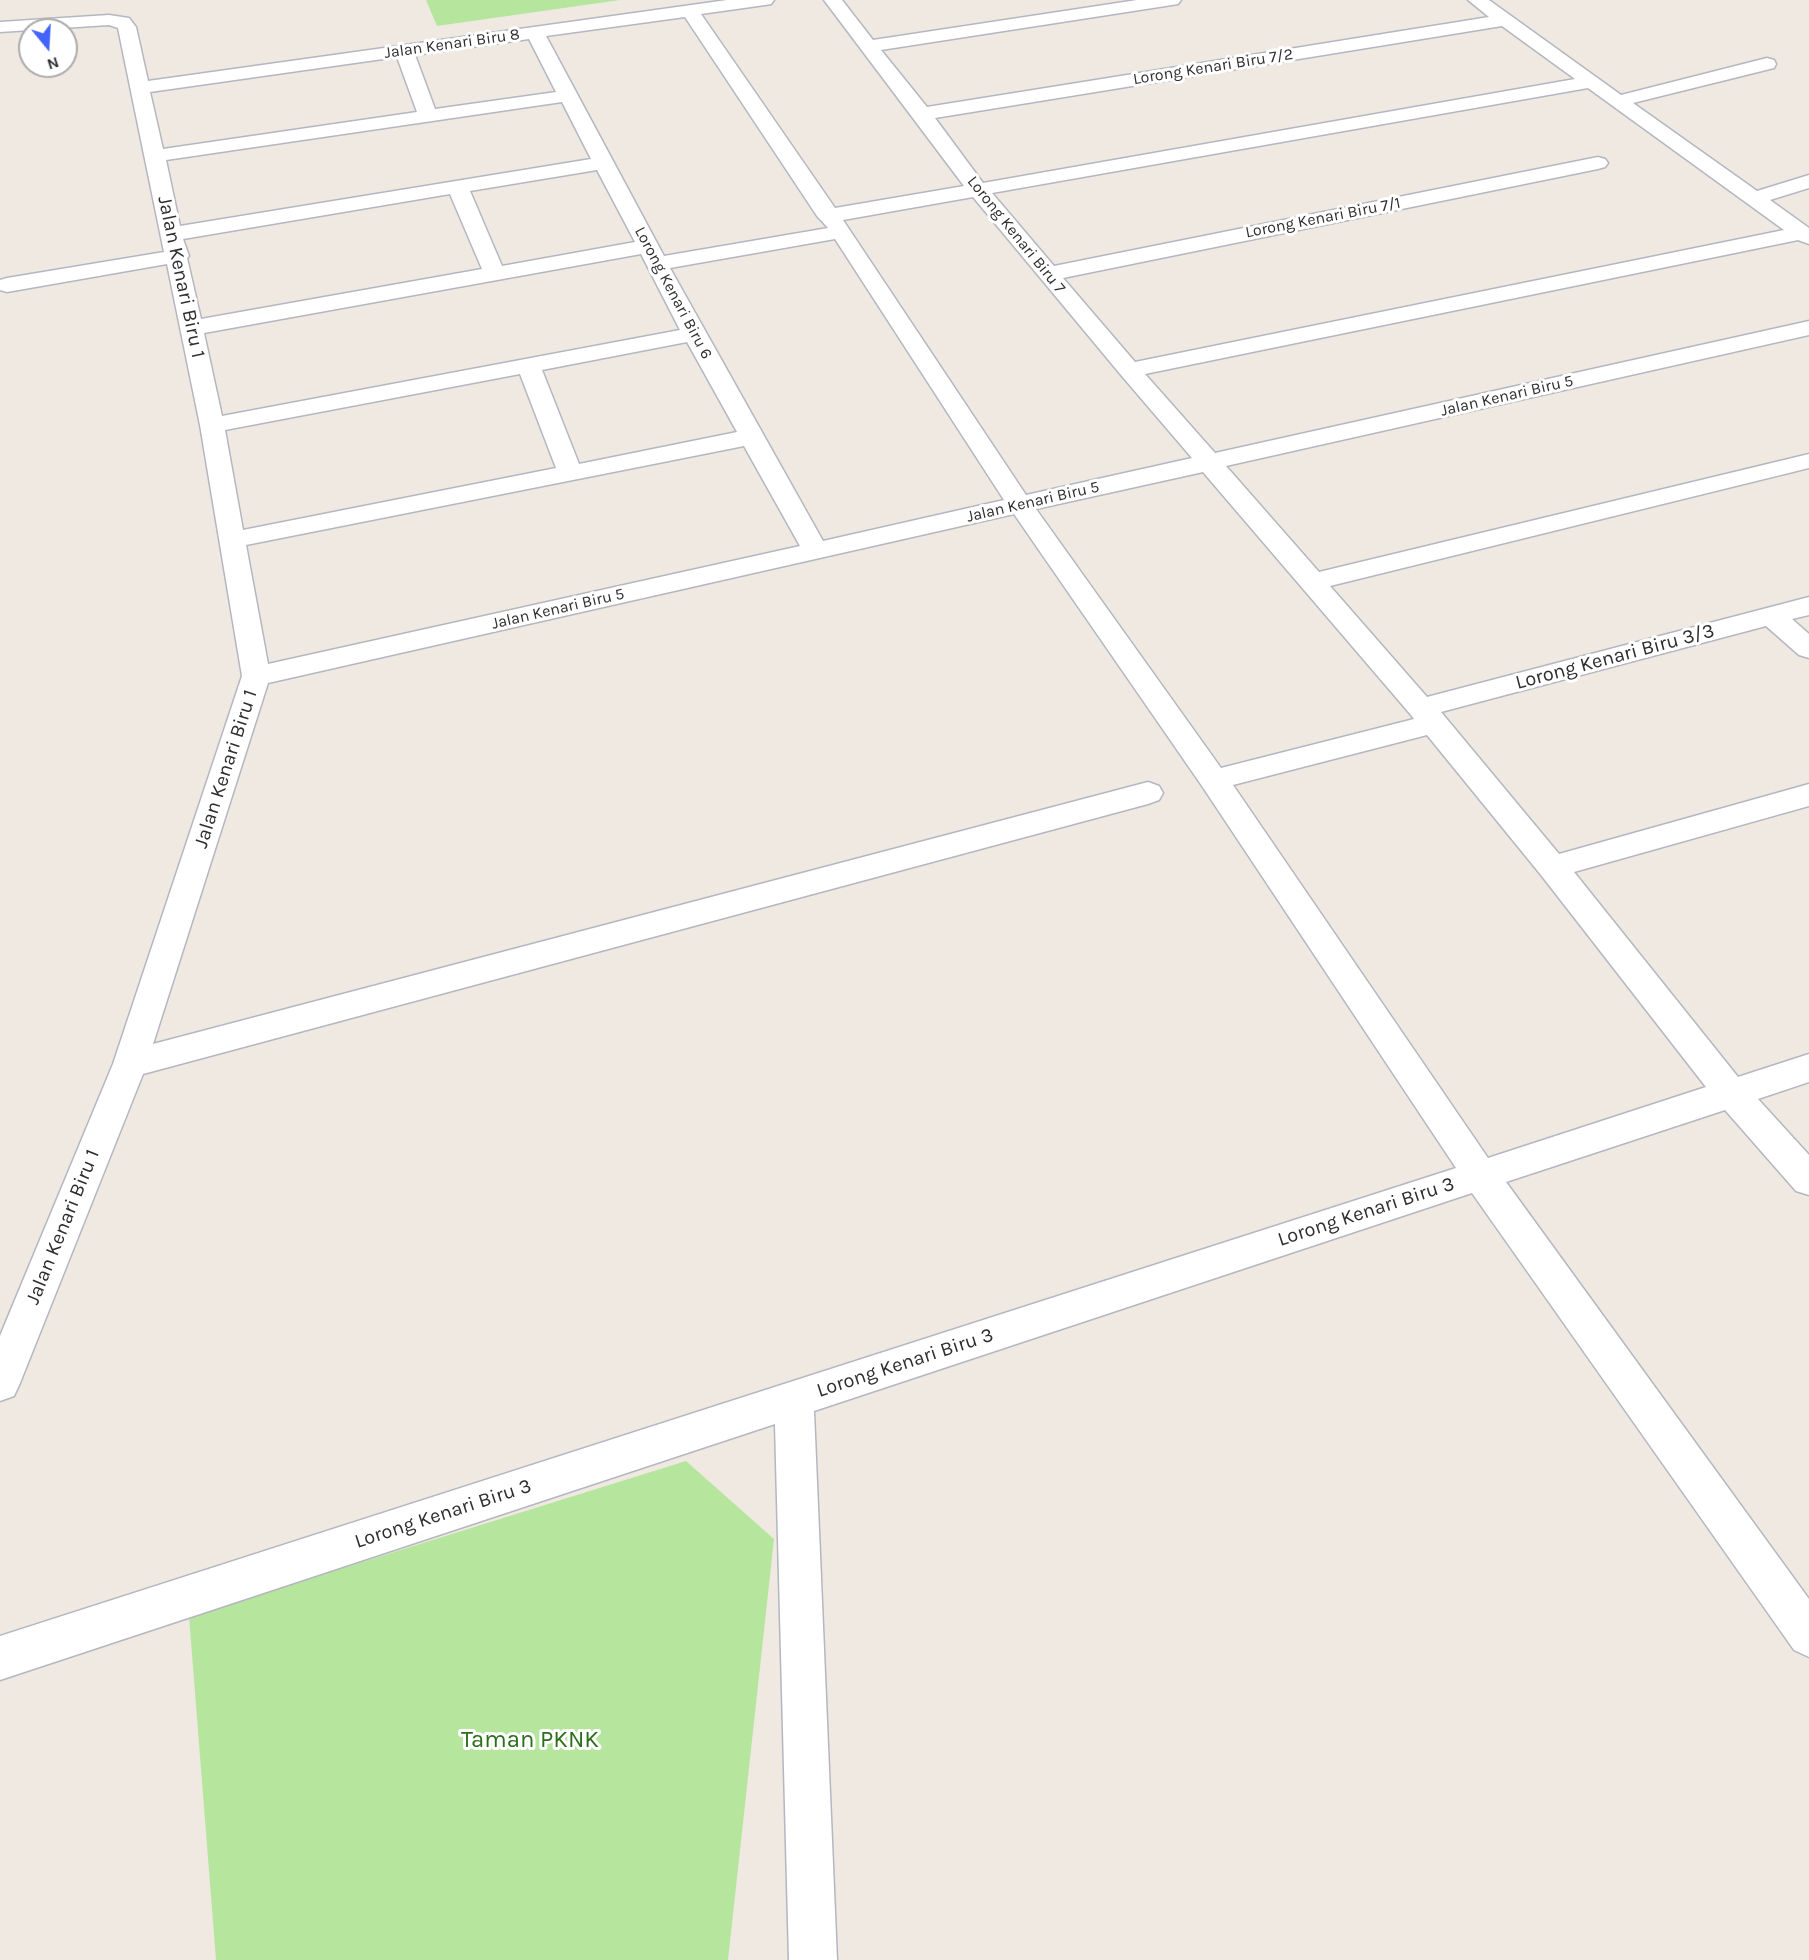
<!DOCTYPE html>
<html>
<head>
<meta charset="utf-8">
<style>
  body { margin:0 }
  #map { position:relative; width:1809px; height:1960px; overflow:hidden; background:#efe9e1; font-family:Karla,sans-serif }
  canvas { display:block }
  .north { position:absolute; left:18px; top:18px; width:60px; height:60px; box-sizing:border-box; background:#fff; border:2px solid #ababab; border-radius:50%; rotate:162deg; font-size:16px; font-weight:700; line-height:24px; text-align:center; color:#2e2e2e }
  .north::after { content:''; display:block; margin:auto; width:21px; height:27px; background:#4264fb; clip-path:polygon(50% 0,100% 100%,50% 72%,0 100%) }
</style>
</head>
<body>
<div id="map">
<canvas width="1809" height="1960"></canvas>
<div class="north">N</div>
</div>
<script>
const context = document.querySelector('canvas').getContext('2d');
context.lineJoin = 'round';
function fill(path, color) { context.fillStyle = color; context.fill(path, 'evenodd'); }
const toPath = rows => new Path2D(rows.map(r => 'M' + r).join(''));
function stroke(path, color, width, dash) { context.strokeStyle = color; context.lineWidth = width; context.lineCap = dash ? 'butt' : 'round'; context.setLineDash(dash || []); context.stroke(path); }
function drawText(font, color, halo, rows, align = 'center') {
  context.font = font + ' Karla,sans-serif'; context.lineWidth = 6; context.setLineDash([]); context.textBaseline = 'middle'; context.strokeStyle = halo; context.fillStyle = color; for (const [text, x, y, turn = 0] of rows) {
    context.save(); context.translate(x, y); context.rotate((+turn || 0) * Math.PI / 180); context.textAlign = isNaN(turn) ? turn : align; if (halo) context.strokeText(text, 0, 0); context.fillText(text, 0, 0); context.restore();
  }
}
fill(toPath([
  [426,0,620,0,437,26],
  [686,1461,774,1539,728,1960,216,1960,189,1616]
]), '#b6e59e');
const minor = toPath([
  [727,0,774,0,771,4,765,5,701,14,835,208,964,186,824,0,842,0,873,40,1137,0,1181,0,1178,4,1172,5,881,50,927,107,1489,17,1468,0,1489,0,1621,95,1767,58,1774,60,1776,64,1774,68,1633,103,1757,191,1809,175,1809,188,1770,200,1809,228,1809,244,1798,240,1145,374,1215,453,1809,321,1809,335,1226,466,1319,572,1809,454,1809,468,1330,586,1427,697,1809,597,1809,615,1792,619,1809,634,1809,658,1799,655,1766,626,1441,712,1559,854,1809,784,1809,806,1574,872,1738,1077,1809,1054,1809,1082,1758,1099,1809,1155,1809,1195,1796,1191,1725,1110,1506,1182,1809,1599,1809,1657,1794,1650,1472,1193,814,1411,837,1960,789,1960,775,1424,0,1680,0,1636,1456,1168,1202,786,1014,514,268,683,153,1044,1148,782,1159,786,1163,793,1159,800,1148,804,143,1074,20,1383,14,1396,0,1401,0,1336,113,1064,242,676,200,425,167,264,7,292,0,290,0,280,7,278,164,252,118,28,109,25,0,32,0,22,109,15,129,18,136,27,148,81,727,0],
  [685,17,817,216,828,228,664,256,546,36,685,17],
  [1502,26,1575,79,983,183,935,118,1502,26],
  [529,39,556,92,435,109,415,55,529,39],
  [397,57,417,112,163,149,150,92,397,57],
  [1588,88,1784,230,1135,362,1063,278,1598,169,1605,167,1608,163,1605,159,1598,157,1054,266,992,193,1588,88],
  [562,102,591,159,180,226,166,160,562,102],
  [597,170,635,242,502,266,470,191,597,170],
  [450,194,482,269,201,319,187,258,189,256,183,239,450,194],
  [973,197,1121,375,1192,458,1026,495,843,220,973,197],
  [835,239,1004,500,823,541,670,268,835,239],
  [641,254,680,330,222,416,204,333,641,254],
  [687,342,737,432,579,464,542,370,687,342],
  [520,374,556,468,243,530,225,430,520,374],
  [744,446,800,546,268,664,246,545,744,446],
  [1203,472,1411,715,1414,719,1221,768,1036,509,1203,472],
  [1427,735,1541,875,1706,1087,1488,1158,1233,785,1427,735]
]);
stroke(minor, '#b4b7c1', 3);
fill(minor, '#fff');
drawText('16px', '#2e2e2e', '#fff', [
  ["Jalan Kenari Biru 8",452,44,-8],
  ["Lorong Kenari Biru 7/2",1213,67,-9],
  ["Lorong Kenari Biru 7/1",1323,218,-11],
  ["Lorong Kenari Biru 7",1016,235,51],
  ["Lorong Kenari Biru 6",673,293,62],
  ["Jalan Kenari Biru 5",1507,396,-13],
  ["Jalan Kenari Biru 5",1033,502,-13],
  ["Jalan Kenari Biru 5",558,609,-13]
]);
drawText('20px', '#2e2e2e', '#fff', [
  ["Jalan Kenari Biru 1",181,277,78],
  ["Lorong Kenari Biru 3/3",1615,657,-15],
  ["Jalan Kenari Biru 1",226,769,-72],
  ["Lorong Kenari Biru 3",1366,1212,-18],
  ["Jalan Kenari Biru 1",63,1227,-68],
  ["Lorong Kenari Biru 3",905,1363,-18],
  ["Lorong Kenari Biru 3",443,1514,-18]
]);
drawText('24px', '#2c6e1b', '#fff', [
  ["Taman PKNK",530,1740]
]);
</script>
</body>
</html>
